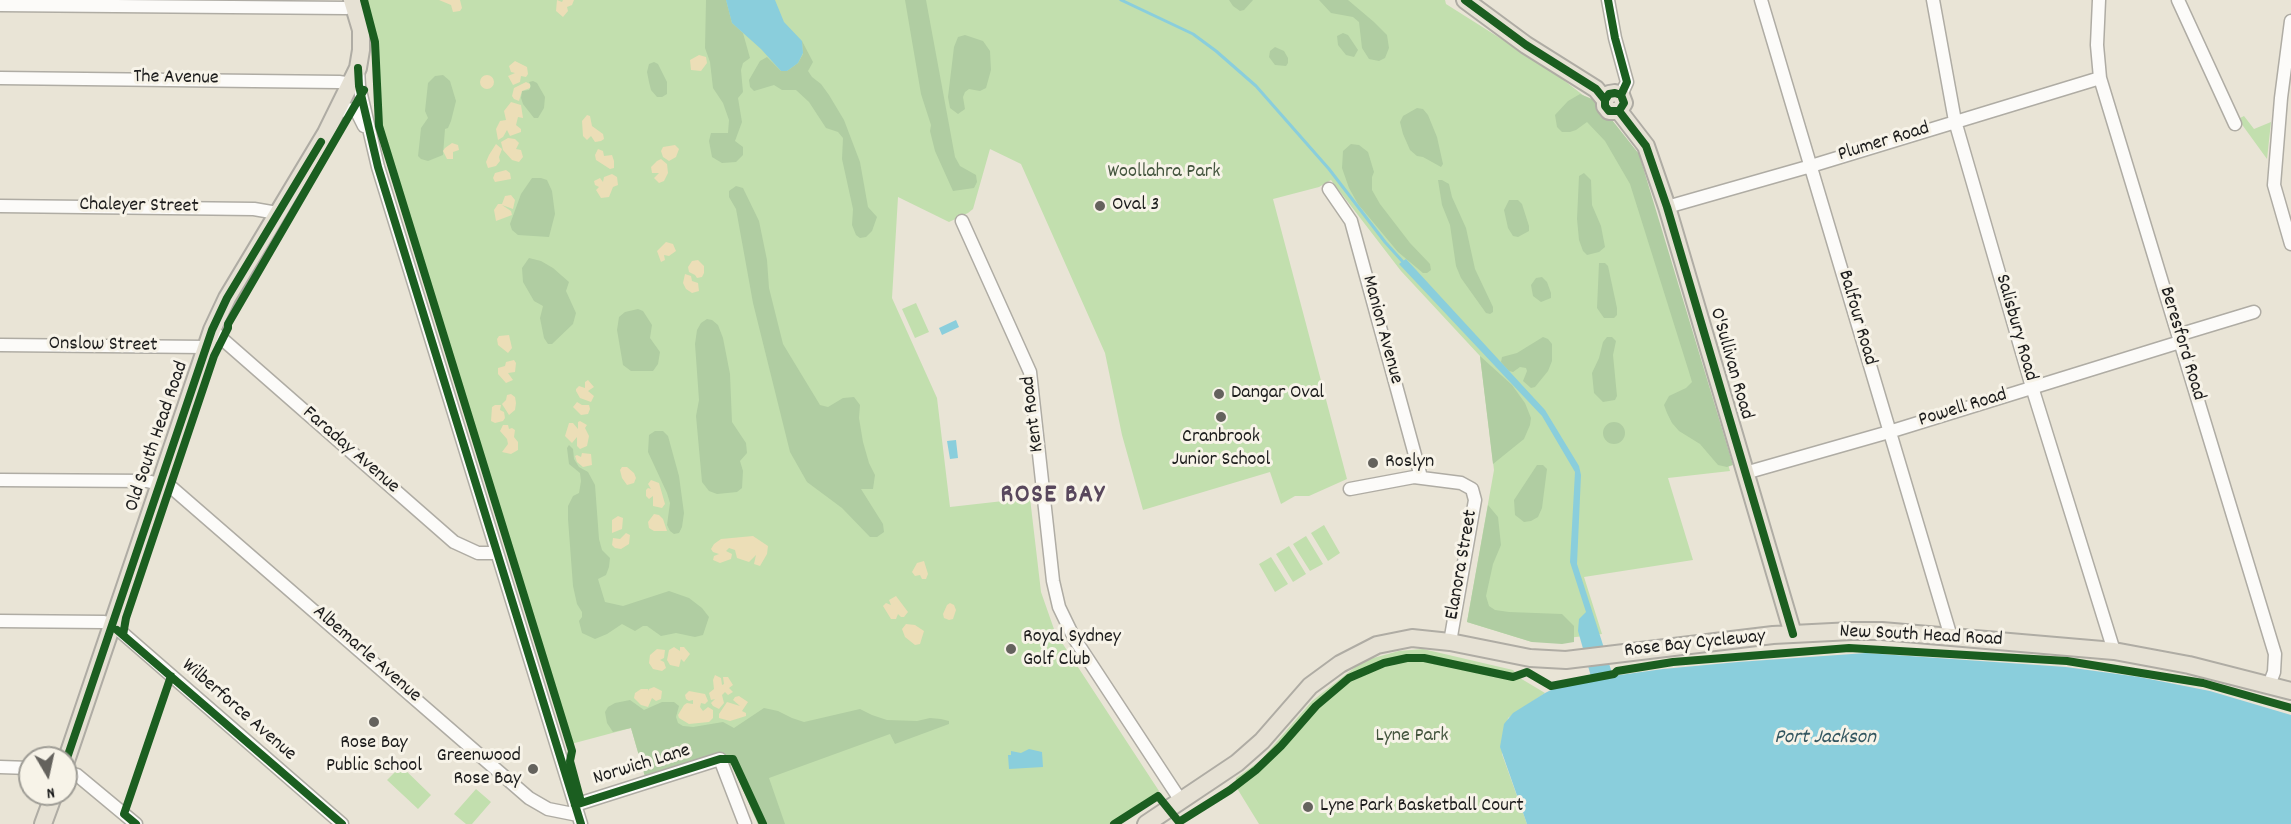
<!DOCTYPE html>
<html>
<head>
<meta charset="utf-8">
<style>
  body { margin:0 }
  #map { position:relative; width:2291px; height:824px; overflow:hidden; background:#e9e4d6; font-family:Dekko,sans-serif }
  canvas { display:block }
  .north { position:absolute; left:18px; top:746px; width:60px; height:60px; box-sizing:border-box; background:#f7f3e8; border:2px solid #9f9d96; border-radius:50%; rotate:171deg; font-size:16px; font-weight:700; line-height:24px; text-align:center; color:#1c1c1c }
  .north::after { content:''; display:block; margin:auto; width:21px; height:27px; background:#64625d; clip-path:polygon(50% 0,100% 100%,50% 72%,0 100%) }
</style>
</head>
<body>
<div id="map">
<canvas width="2291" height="824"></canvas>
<div class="north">N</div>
</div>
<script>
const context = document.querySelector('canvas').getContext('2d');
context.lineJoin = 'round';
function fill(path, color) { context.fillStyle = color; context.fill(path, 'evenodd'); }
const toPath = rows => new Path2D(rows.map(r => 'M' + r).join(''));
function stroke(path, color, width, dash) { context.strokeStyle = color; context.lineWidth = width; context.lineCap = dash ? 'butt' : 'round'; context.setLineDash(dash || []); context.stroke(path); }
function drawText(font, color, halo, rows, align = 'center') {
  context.font = font + ' Dekko,sans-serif'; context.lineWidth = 6; context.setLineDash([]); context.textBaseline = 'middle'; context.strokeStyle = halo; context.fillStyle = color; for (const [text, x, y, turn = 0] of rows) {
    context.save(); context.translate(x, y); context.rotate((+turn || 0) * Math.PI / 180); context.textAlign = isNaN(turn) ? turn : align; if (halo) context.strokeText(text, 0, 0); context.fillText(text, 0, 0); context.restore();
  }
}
fill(toPath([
  [366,0,1445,0,1446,4,1552,71,1588,99,1633,150,1730,471,1668,478,1693,560,1584,577,1602,634,1532,642,1467,622,1494,470,1480,356,1401,271,1331,180,1319,187,1273,199,1347,479,1309,496,1295,496,1281,504,1270,472,1143,510,1122,435,1105,353,1021,164,990,149,973,209,968,213,949,222,898,197,892,298,937,398,950,507,1030,498,1041,592,1055,632,1159,791,1109,824,758,824,732,765,722,756,646,780,631,728,571,744,378,118,379,90,376,41],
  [2244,116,2254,129,2271,122,2267,159,2238,119],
  [916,303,929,332,915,338,902,309],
  [1324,525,1340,553,1328,561,1311,533],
  [1306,536,1323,564,1310,571,1293,544],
  [1289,546,1306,574,1293,582,1276,554],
  [1271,557,1288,584,1275,592,1259,564],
  [1423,649,1513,670,1520,678,1545,693,1508,718,1502,754,1527,824,1259,824,1235,785,1236,778,1260,761,1312,701,1354,668,1366,660,1399,651],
  [401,766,431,795,418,809,387,780],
  [476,789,491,802,472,824,466,824,454,814]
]), '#c2dfae');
fill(toPath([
  [706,0,726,0,732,23,743,33,750,58,743,63,741,70,743,92,738,98,742,122,735,141,743,147,743,155,736,162,722,163,712,157,709,141,711,133,728,133,729,120,723,103,713,88,710,62,705,48],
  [905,0,926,0,955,157,960,166,976,175,977,182,974,188,953,191,935,151,930,131,931,125,921,94],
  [1229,0,1253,0,1244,10,1240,11,1233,6],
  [1319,0,1348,0,1374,22,1387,35,1389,48,1385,58,1379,61,1369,59,1362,48,1359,22,1353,17,1331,13],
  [1343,33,1348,35,1358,50,1354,57,1346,55,1338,45,1337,36],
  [965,35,983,41,990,51,991,70,986,88,980,91,969,89,965,92,963,97,965,109,958,114,950,108,948,97,954,47,958,37],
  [802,41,813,62,808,71,812,77,821,84,829,95,844,120,860,162,868,207,877,217,872,231,866,237,860,238,856,235,852,225,853,209,842,159,843,138,838,132,826,128,809,102,796,90,782,90,774,85,754,91,750,87,749,80,760,61,767,57,781,71,787,71,798,63,803,54],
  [1275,47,1284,51,1288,58,1288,63,1286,66,1275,65,1269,57,1270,51],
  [654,62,658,64,667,82,667,94,662,97,657,97,651,90,649,82,647,72,649,64],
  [443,75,450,81,456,101,451,121,448,128,445,129,443,155,428,161,421,159,418,156,420,138,421,128,428,118,425,111,428,83,435,76],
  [533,81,537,83,545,97,544,108,538,118,534,118,523,104,521,98,522,91,529,90,531,86,529,82],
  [1580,94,1597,101,1639,154,1733,465,1727,467,1718,465,1700,444,1679,431,1672,423,1667,413,1664,405,1669,396,1686,388,1692,382,1689,372,1630,184,1605,141,1587,122,1576,130,1570,132,1562,132,1557,127,1555,115,1568,101],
  [1417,108,1423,109,1428,115,1437,137,1443,164,1441,167,1423,157,1417,156,1410,150,1403,134,1400,122,1403,116],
  [1351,144,1359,145,1368,152,1374,172,1372,177,1372,190,1380,204,1410,243,1430,264,1431,270,1427,273,1423,273,1398,252,1358,204,1349,188,1342,168,1343,151],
  [1584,173,1591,180,1592,205,1601,226,1605,247,1599,252,1587,255,1583,251,1579,240,1577,219,1579,176],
  [532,178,541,178,547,180,552,191,555,214,549,237,518,235,512,230,510,224,521,194],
  [1438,180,1442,180,1449,184,1452,197,1466,228,1475,269,1493,307,1493,312,1490,314,1486,313,1461,278,1456,266,1450,225,1442,205],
  [736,186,743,188,759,221,767,260,769,288,783,344,820,405,828,407,843,398,854,397,860,405,859,418,863,442,869,463,875,475,873,489,861,489,883,524,884,532,877,537,870,537,842,508,807,482,790,452,753,303,736,209,729,197,729,191],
  [1509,200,1518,200,1522,204,1529,226,1529,231,1518,237,1513,236,1508,228,1504,210],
  [529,258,541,261,553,268,569,282,566,291,576,313,573,324,552,344,548,344,544,338,540,318,543,306,534,301,523,282,522,268],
  [1599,263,1605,263,1608,266,1617,308,1617,315,1614,318,1604,318,1597,308],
  [1542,277,1547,282,1551,293,1551,298,1541,302,1533,296,1531,285,1536,278],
  [638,309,643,311,652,325,650,338,660,352,658,364,653,371,631,371,623,365,617,330,619,317,625,312],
  [707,319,712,320,718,325,723,338,730,374,732,422,746,443,747,453,740,461,743,471,742,488,737,492,717,494,709,491,702,482,696,416,699,400,695,344,697,330,701,323],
  [1543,337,1548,339,1552,344,1552,361,1548,371,1535,387,1531,388,1523,381,1527,371,1526,368,1520,367,1513,372,1509,371,1501,362,1502,357,1517,353],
  [1607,337,1612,337,1616,341,1613,355,1617,396,1615,400,1603,402,1594,393,1592,373,1599,358,1603,342],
  [1480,356,1512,385,1525,403,1531,418,1530,425,1524,439,1493,464],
  '1603 433a11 11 0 1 1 22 0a11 11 0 1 1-22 0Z',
  [655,431,663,431,668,436,679,476,684,513,682,527,679,533,674,534,670,531,667,525,670,503,667,493,648,452,649,435],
  [569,445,573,449,574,459,579,467,588,472,595,485,599,539,602,550,610,558,609,567,606,575,598,579,605,602,623,606,669,591,689,598,702,608,709,617,703,635,695,637,676,633,661,636,647,626,643,626,635,631,622,624,607,634,595,639,582,633,579,621,582,617,582,612,577,604,573,586,568,519,568,506,573,496,579,493,581,481,580,473,569,464,567,448],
  [1537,465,1543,465,1547,469,1542,508,1538,517,1531,521,1524,522,1515,515,1514,500],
  [1488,505,1498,517,1501,545,1493,564,1486,596,1489,606,1495,610,1509,612,1562,614,1574,626,1574,642,1562,644,1532,642,1467,622],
  [630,700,644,710,662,702,674,702,679,706,676,717,678,723,683,726,693,727,723,722,734,728,764,708,778,711,792,718,804,722,860,709,872,715,887,720,917,721,930,718,941,719,949,721,949,724,895,744,890,734,769,778,785,824,758,824,732,765,724,767,722,756,646,780,631,728,613,732,607,723,605,712,608,707,615,703]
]), '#b0cda2');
fill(toPath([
  [439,0,460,0,462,8,460,11,453,12,451,5],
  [557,0,562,2,563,0,574,0,572,5,567,7,568,11,563,17,556,11],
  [699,55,706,57,707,63,701,71,691,70,690,60],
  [515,61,527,67,528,74,526,77,521,76,520,82,513,85,508,76,515,73,511,72,509,66],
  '480 82a7 7 0 1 1 14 0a7 7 0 1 1-14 0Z',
  [526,82,530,84,530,88,522,91,519,101,514,99,512,96,514,88],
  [511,102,521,105,523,118,518,117,516,125,521,129,521,132,510,136,507,130,503,137,498,140,496,129,500,121,506,120,504,111],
  [587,115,590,116,592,126,603,134,604,139,601,141,595,142,591,136,587,140,583,136,582,121],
  [508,138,515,139,519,143,516,149,521,150,523,157,519,162,512,160,503,150,501,142],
  [452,143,458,145,459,150,453,152,453,159,447,159,443,151,445,148],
  [496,144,502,149,499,157,500,161,496,166,488,168,486,162,489,155],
  [675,145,679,149,676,157,669,161,663,157,661,151,663,147],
  [598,149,603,151,604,156,612,155,614,161,614,168,610,169,596,160,595,155],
  [661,159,667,164,668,173,664,181,659,183,654,178,659,173,652,173,651,167,657,161],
  [506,170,510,173,511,179,495,182,493,178,495,173],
  [612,174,617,177,618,185,613,187,609,197,601,198,596,190,599,187,595,185,594,181,600,178,603,182,604,177],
  [511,195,515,200,513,209,502,205,511,211,512,215,496,221,494,210,498,204,502,204,505,196],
  [666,242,673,244,676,251,669,256,664,255,665,260,661,262,657,251],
  [698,260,704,266,704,273,702,277,697,278,695,275,689,272,688,267,692,261],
  [685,274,691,276,692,281,698,283,699,291,692,293,686,289,683,283],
  [509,335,512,348,508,353,498,345,497,339,499,336],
  [514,360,516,363,515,372,508,373,513,380,506,383,498,374,498,368,505,366,506,362],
  [588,380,594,387,588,391,594,396,591,402,580,398,576,391,576,389,579,386,585,388,585,382],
  [511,394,515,397,516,403,515,410,509,415,502,404,506,400,507,395],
  [577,402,582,405,589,405,590,409,588,414,581,415,573,407],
  [495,405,501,405,500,410,504,412,505,418,503,421,495,423,491,421,492,407],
  [580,421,587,425,585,428,589,436,587,446,580,449,577,446,577,437,572,443,565,436,569,423,573,423,578,429,578,422],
  [503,425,508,425,509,429,512,428,515,430,514,437,518,442,518,450,511,454,502,452,508,444,507,439,500,431],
  [582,453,591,454,592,465,583,467,577,462,575,456,577,455,581,457],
  [622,467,627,467,634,473,636,478,634,483,627,485,622,478,620,470],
  [651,480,659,483,665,504,662,508,653,506,653,496,649,499,646,496,646,490,648,488,651,489,648,484],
  [654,514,659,515,663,519,667,531,654,531,649,528,648,522],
  [618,516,623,518,622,529,612,533,612,520],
  [626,533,630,535,629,544,621,549,615,548,612,545,613,538,620,539],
  [753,536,768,546,767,554,760,566,754,564,756,555,749,562,737,558,735,550,729,548,726,551,732,554,731,559,720,563,713,560,714,556,719,554,713,552,711,549,714,544,721,539],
  [924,561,928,574,926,579,922,579,920,575,915,576,912,572,917,563],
  [896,596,908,612,904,617,901,617,898,614,896,619,891,619,883,606,886,603,891,605,889,600],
  [950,603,954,605,956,610,953,619,949,620,944,618,943,614,947,605],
  [906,624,915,625,924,631,920,644,915,645,905,637,902,629],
  [674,647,680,651,680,647,684,647,690,654,684,662,681,659,679,667,670,665,667,660,669,650],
  [657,649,665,650,664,658,660,660,664,662,666,668,662,671,653,669,649,663,650,655],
  [715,675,721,678,722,685,724,684,723,677,728,677,733,685,729,688,733,692,728,695,725,692,722,695,724,703,719,709,713,706,711,703,715,699,711,700,709,693,714,689,713,680],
  [654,687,662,691,661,699,656,701,652,698,648,707,641,705,634,698,635,693,641,689,648,689,649,691,649,689],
  [689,691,705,694,708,701,705,704,701,703,700,707,703,711,708,707,713,710,713,718,709,722,689,724,679,718,678,715,684,705,687,703,693,704,693,700,689,701,686,699,685,695],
  [739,696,748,702,742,711,746,713,746,716,730,721,719,718,719,714,727,702,740,706,733,700,735,697]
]), '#ecdeb7');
fill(toPath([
  [726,0,775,0,784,22,802,41,803,53,798,63,787,71,781,71,761,49,732,23],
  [1406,259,1545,410,1579,466,1581,475,1577,564,1613,676,1663,669,1738,662,1866,653,2066,667,2139,677,2210,691,2291,715,2291,824,1527,824,1500,747,1504,724,1513,713,1545,693,1557,687,1592,680,1578,631,1579,619,1586,612,1570,562,1575,472,1542,416,1399,264],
  [956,320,959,327,942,335,939,328],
  [956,440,958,458,950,459,947,441],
  [1029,749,1042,752,1043,767,1009,769,1008,755,1011,755,1011,751,1021,753]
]), '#8acedc');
stroke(toPath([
  [1121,0,1193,34,1216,51,1256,86,1329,169,1385,242,1403,262]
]), '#8acedc', 3);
const minor = toPath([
  [1608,0,1615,38,1627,82,1621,95],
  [1761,0,1951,637],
  [1933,0,1955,121,2032,387,2114,651],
  [2099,0,2097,45,2100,78,2275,654,2274,672,2269,685],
  [2178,0,2235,124],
  [0,5,346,8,354,6],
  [2291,21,2281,98,2274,185,2291,244],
  [358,69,359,86,378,167,581,824],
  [0,78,339,82,352,84],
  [337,113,346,109,356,110,364,126],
  [1329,189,1351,221,1421,477],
  [0,206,254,209,277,213],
  [1667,207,1811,166,2100,78],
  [962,221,1030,372,1053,581,1059,607,1074,638,1181,801],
  [212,330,454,542,478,553,496,553],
  [2178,335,2254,312],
  [0,345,206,347],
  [1745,473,1889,432,2180,342],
  [0,480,147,481,171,487,529,798,548,809,578,815],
  [1350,489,1414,477,1461,483,1472,489,1475,500,1450,642],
  [0,621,104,622,112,624,342,824],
  [0,767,30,768],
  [66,772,77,775,136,824],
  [575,805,720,759,745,824]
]);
const major = toPath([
  [1465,0,1526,45,1596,89,1605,100,1605,106,1609,111,1619,111,1624,103,1621,95,1615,93,1609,94,1605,100],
  [1619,111,1646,146,1667,207,1793,634],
  [66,761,212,330,227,298,326,133,358,68,361,50,361,30,352,0],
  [43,824,54,794],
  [1146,824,1237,763,1262,741,1310,686,1340,664,1377,645,1412,638,1450,642,1530,658,1566,660,1773,635,1852,631,1882,631,2114,651,2189,665,2291,691]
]);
stroke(minor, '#afaca4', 15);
stroke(major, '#afaca4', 20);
stroke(minor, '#fcfbf9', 12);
stroke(major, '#e6e1d4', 16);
stroke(toPath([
  [364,0,375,42,379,126,572,751,570,761,580,798,575,805],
  [1465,0,1526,45,1596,89,1605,100,1605,106,1609,111,1619,111,1624,103,1621,95,1615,93,1609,94,1605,100],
  [1608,0,1615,38,1627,82,1621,95],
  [358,68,359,86,378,167,581,824],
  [1619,111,1646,146,1667,207,1793,634],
  [117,630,342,824],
  [123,635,126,618,214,356,228,328,228,324,364,90],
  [66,761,212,330,227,298,321,142],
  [575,805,720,759,733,759,763,824],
  [136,824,124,814,171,676],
  [1114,824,1158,796,1179,822,1230,790,1256,770,1281,746,1316,706,1349,678,1384,663,1407,658,1424,658,1513,677,1527,672,1551,686,1614,674,1617,671,1673,662,1849,648,2067,661,2203,683,2291,708]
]), '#1b5e20', 8);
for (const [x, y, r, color] of [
  [1100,206,6,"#64625d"],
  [1219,394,6,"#64625d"],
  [1221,417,6,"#64625d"],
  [1373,463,6,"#64625d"],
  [1011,649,6,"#64625d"],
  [374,722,6,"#64625d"],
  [533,769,6,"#64625d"],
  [1308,807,6,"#64625d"]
]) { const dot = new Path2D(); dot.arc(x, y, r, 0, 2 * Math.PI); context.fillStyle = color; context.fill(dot); stroke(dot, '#f7f3e8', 2); }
drawText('20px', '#1c1c1c', '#f7f3e8', [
  ["The Avenue",176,79,1],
  ["Plumer Road",1884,143,-17],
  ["Chaleyer Street",139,207,1],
  ["Balfour Road",1856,318,74],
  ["Salisbury Road",2015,328,74],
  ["Manion Avenue",1381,330,75],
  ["Beresford Road",2181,344,73],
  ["Onslow Street",103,346,1],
  ["O'Sullivan Road",1730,364,74],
  ["Powell Road",1963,409,-17],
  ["Kent Road",1034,414,-97],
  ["Old South Head Road",158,437,-71],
  ["Faraday Avenue",350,451,41],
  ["Elanora Street",1463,565,-80],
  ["New South Head Road",1921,637,3],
  ["Rose Bay Cycleway",1695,645,-6],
  ["Albemarle Avenue",366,655,41],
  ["Wilberforce Avenue",238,711,41],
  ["Norwich Lane",642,766,-17]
]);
drawText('20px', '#44553e', '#f7f3e8', [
  ["Woollahra Park",1164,173],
  ["Lyne Park",1412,737]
]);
drawText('20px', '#1c1c1c', '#f7f3e8', [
  ["Oval 3",1112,206],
  ["Dangar Oval",1231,394],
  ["Cranbrook",1221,438,"center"],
  ["Junior School",1221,461,"center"],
  ["Roslyn",1385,463],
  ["Royal Sydney",1023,638],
  ["Golf Club",1023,661],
  ["Rose Bay",374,744,"center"],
  ["Public School",374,767,"center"],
  ["Greenwood",521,757,"right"],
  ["Rose Bay",521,780,"right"],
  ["Lyne Park Basketball Court",1320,807]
], 'left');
drawText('italic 21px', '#345760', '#f7f3e8', [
  ["Port Jackson",1825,739]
]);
context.letterSpacing = '1.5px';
drawText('bold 26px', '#58475d', '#f7f3e8', [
  ["ROSE BAY",1053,497]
]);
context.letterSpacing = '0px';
</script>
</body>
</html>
